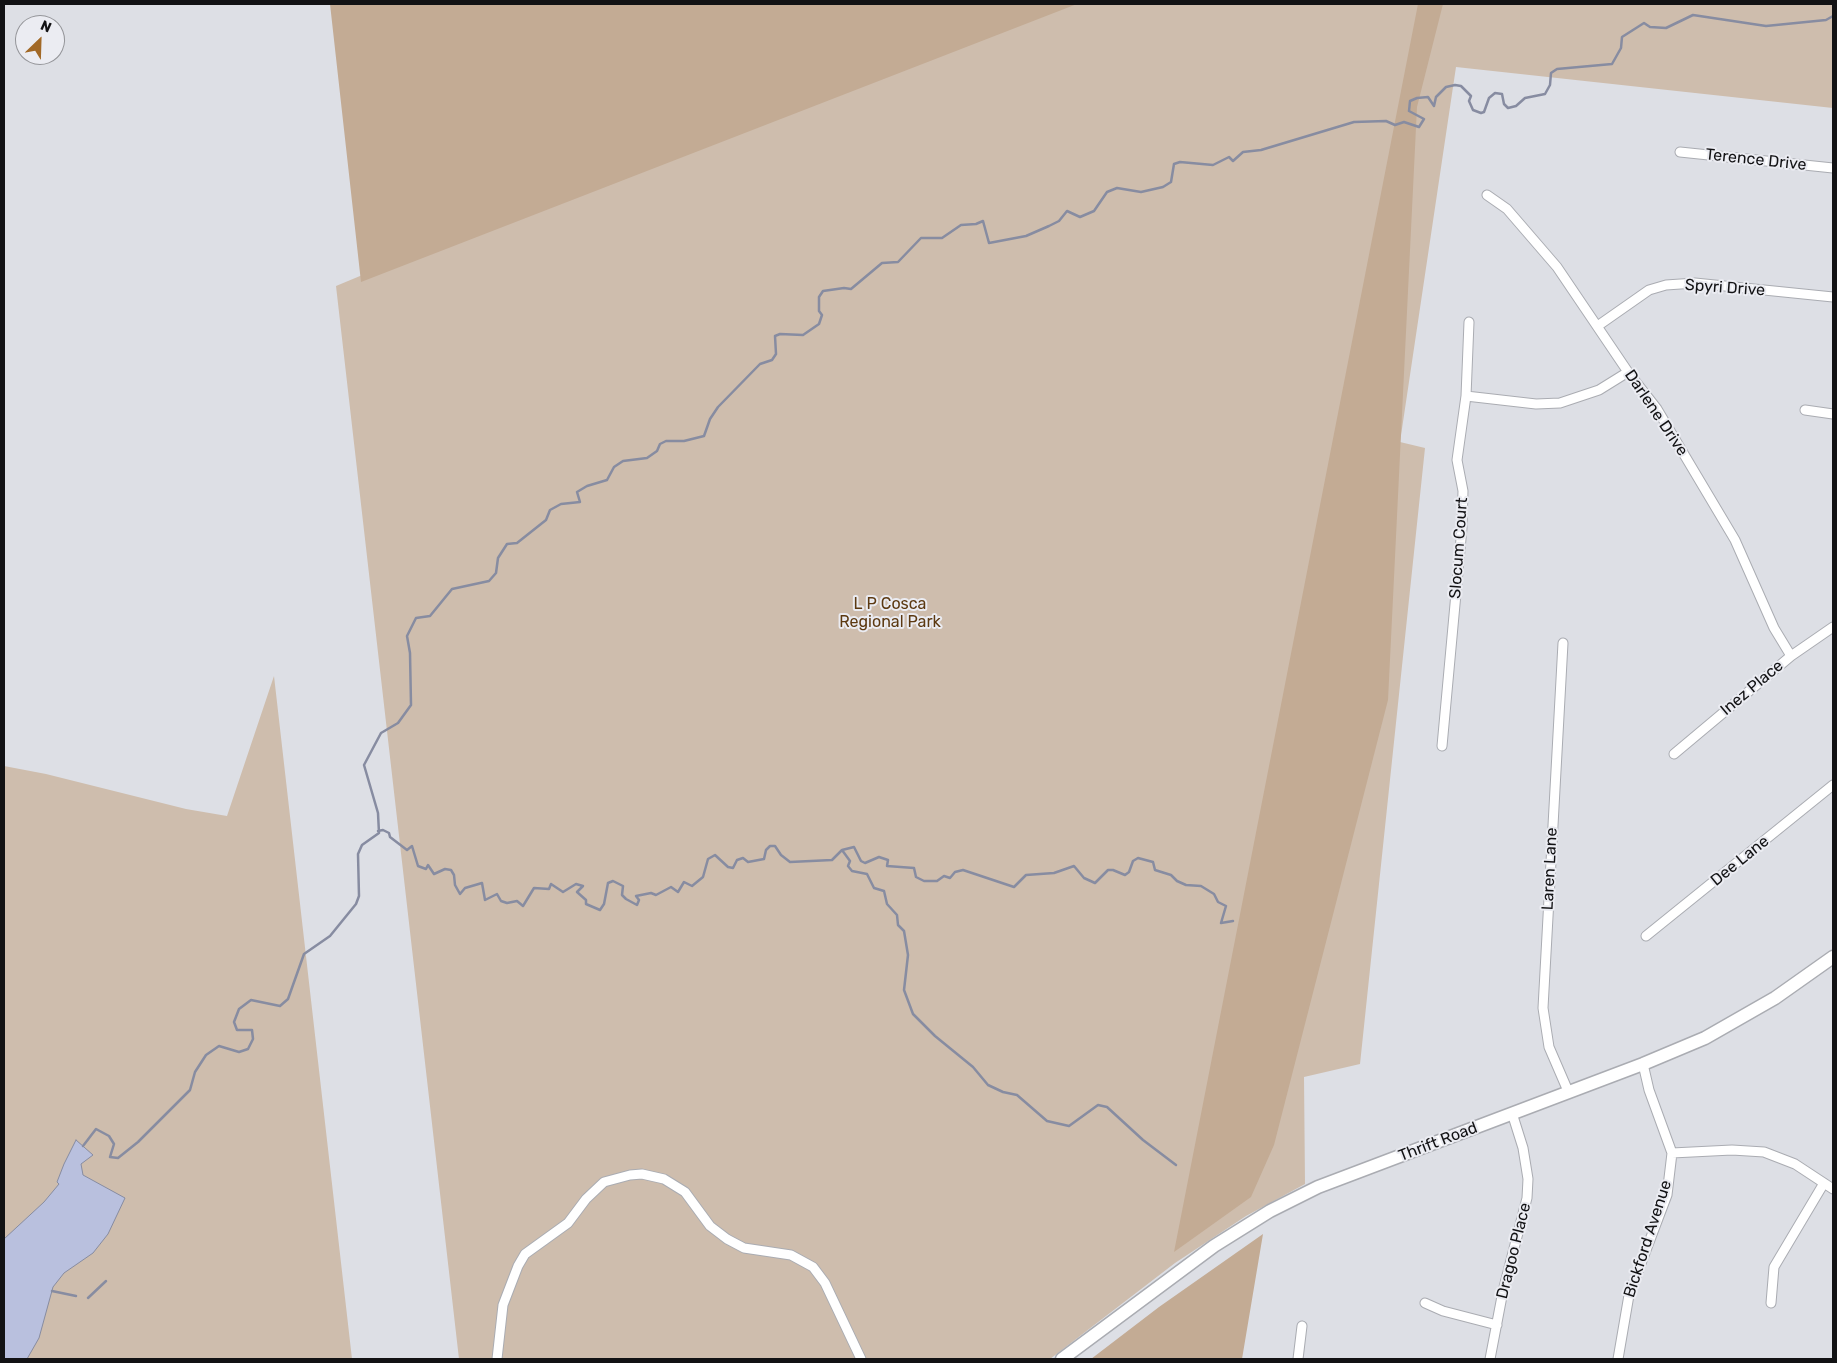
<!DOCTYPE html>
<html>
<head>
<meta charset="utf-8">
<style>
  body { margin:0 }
  #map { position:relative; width:1837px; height:1363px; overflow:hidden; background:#dddfe5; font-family:Rubik,sans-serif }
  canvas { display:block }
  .frame { position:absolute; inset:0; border:5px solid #121214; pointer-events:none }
  .north { position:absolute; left:15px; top:15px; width:50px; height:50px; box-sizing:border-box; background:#ebecf2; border:1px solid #949599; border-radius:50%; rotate:24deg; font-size:14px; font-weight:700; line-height:20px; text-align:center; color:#121214 }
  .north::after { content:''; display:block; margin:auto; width:18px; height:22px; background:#a26927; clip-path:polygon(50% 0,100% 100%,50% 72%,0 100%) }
</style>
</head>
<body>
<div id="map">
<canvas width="1837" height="1363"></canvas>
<div class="frame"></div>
<div class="north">N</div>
</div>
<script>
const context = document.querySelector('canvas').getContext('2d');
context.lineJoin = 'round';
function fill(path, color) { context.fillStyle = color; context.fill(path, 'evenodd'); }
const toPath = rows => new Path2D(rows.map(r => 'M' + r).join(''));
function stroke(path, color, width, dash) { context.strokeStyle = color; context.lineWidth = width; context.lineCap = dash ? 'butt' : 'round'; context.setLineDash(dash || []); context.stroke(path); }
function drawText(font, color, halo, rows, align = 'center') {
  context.font = font + ' Rubik,sans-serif'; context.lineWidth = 4; context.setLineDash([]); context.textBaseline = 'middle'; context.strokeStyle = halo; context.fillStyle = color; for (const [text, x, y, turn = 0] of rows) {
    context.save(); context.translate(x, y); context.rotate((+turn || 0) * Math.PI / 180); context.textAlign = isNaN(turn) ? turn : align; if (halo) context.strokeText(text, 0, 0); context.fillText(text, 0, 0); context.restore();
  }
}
fill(toPath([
  [1014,4,1833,4,1833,108,1456,67,1400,442,1425,448,1360,1064,1304,1077,1305,1184,1246,1216,1175,1263,1050,1359,459,1359,336,286],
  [274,676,352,1359,4,1359,4,766,46,774,186,809,227,816]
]), '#cebdad');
fill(toPath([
  [330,4,1077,4,361,282],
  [1418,4,1443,4,1417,107,1388,700,1274,1145,1251,1197,1174,1252],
  [1263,1234,1242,1359,1091,1359,1159,1307]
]), '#c3ab94');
const water = toPath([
  [76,1140,93,1155,81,1164,83,1175,125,1198,108,1234,93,1253,64,1273,53,1287,39,1338,27,1359,4,1359,4,1239,44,1202,59,1184,57,1182,64,1164,76,1140]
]);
fill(water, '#b9c0de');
stroke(water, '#878ca1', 1);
stroke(toPath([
  [378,831,383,830,389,833,390,837,407,850,412,846,418,866,426,869,428,865,434,874,445,869,451,870,454,875,455,885,460,894,465,888,482,883,485,900,497,894,501,901,507,903,517,901,523,906,534,888,549,889,551,884,563,892,576,884,583,886,577,892,586,900,586,904,600,910,604,904,608,883,613,881,623,886,622,895,626,899,637,905,639,900,636,896,651,893,656,895,671,887,678,892,684,882,692,886,703,877,708,859,715,855,728,867,733,868,737,860,743,858,748,862,764,859,766,850,770,846,775,846,781,855,790,862,832,860,842,850,854,847,861,861,865,863,879,857,888,860,887,866,914,868,916,877,924,881,937,881,944,876,950,878,955,872,963,870,1014,887,1026,875,1054,873,1074,866,1084,878,1095,883,1108,870,1113,870,1125,875,1129,872,1133,861,1138,858,1153,862,1155,870,1171,875,1177,881,1186,885,1201,886,1214,894,1218,902,1226,906,1221,923,1233,921],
  [842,850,850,861,848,866,852,871,867,874,874,888,884,891,887,904,897,915,898,925,904,931,908,955,904,990,913,1014,935,1036,973,1067,988,1085,1003,1092,1017,1095,1047,1121,1069,1126,1098,1105,1107,1107,1143,1140,1176,1165],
  [83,1146,96,1129,109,1136,114,1144,110,1157,118,1158,138,1142,190,1090,195,1072,206,1055,219,1046,239,1052,248,1049,253,1039,252,1030,237,1030,234,1022,239,1009,251,1000,280,1006,288,999,304,954,330,936,356,904,359,896,358,854,362,845,379,833,378,813,364,765,381,733,398,723,411,705,410,653,407,636,416,618,430,616,452,589,489,581,496,573,498,558,507,544,517,543,546,520,550,510,561,504,580,502,577,492,587,486,607,480,614,467,623,461,647,458,657,451,660,444,666,441,684,441,704,436,710,419,718,407,760,364,772,360,776,354,775,336,780,334,803,335,819,324,822,315,819,311,819,297,823,291,844,288,851,289,882,263,898,262,921,238,942,238,961,225,976,224,983,221,989,243,1026,236,1049,226,1059,221,1067,211,1080,217,1094,211,1107,192,1117,188,1141,192,1163,187,1171,182,1174,164,1180,162,1213,165,1229,157,1233,161,1243,152,1261,150,1354,122,1386,121,1395,125,1404,122,1419,127,1424,119,1409,111,1410,101,1417,98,1428,97,1434,106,1436,97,1446,87,1455,85,1461,86,1471,96,1469,101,1473,110,1481,113,1484,112,1489,98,1495,93,1502,94,1504,104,1508,108,1516,106,1525,98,1545,94,1550,85,1551,73,1557,69,1612,64,1621,48,1622,37,1644,23,1650,27,1666,28,1693,15,1766,26,1826,20,1833,16],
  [52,1291,76,1296],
  [88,1298,106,1281]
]), '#878ca1', 2.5);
const street = toPath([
  [1680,152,1833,168],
  [1487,195,1507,209,1557,267,1628,372,1657,409,1735,540,1774,628,1791,656],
  [1599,325,1649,290,1666,285,1695,283,1833,297],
  [1466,396,1536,404,1560,403,1599,390,1628,372],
  [1805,410,1833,414],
  [1563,643,1543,1008,1549,1047,1568,1091],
  [1442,746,1462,528,1463,491,1457,460,1466,396,1469,322],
  [1674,754,1791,656,1833,627],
  [1646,936,1833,785],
  [1672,1153,1732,1150,1764,1152,1795,1164,1833,1189],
  [1425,1303,1443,1311,1497,1325],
  [1771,1303,1774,1267,1824,1183],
  [497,1359,503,1305,518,1266,525,1254,568,1223,586,1199,604,1182,630,1175,642,1174,664,1179,685,1192,710,1226,727,1239,744,1248,791,1255,813,1267,825,1283,861,1359],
  [1298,1359,1302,1326],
  [1490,1359,1503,1291,1527,1198,1528,1179,1523,1148,1512,1113],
  [1618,1359,1629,1295,1667,1195,1672,1153,1649,1090,1643,1064]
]);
const secondary = toPath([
  [1062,1359,1214,1246,1270,1211,1318,1187,1643,1064,1705,1038,1775,998,1833,957]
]);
stroke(street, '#aaacb2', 11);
stroke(secondary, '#aaacb2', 15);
stroke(street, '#fff', 9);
stroke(secondary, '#fff', 12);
drawText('16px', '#121214', '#ebecf2', [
  ["Terence Drive",1756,160,6],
  ["Spyri Drive",1725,288,4],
  ["Darlene Drive",1656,413,56],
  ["Slocum Court",1459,548,-86],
  ["Inez Place",1752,688,-40],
  ["Dee Lane",1740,861,-39],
  ["Laren Lane",1550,869,-87],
  ["Thrift Road",1438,1142,-21],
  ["Bickford Avenue",1648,1239,-72],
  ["Dragoo Place",1514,1251,-76]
]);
drawText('16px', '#5c3911', '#ebecf2', [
  ["L P Cosca",890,604],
  ["Regional Park",890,622]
]);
</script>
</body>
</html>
